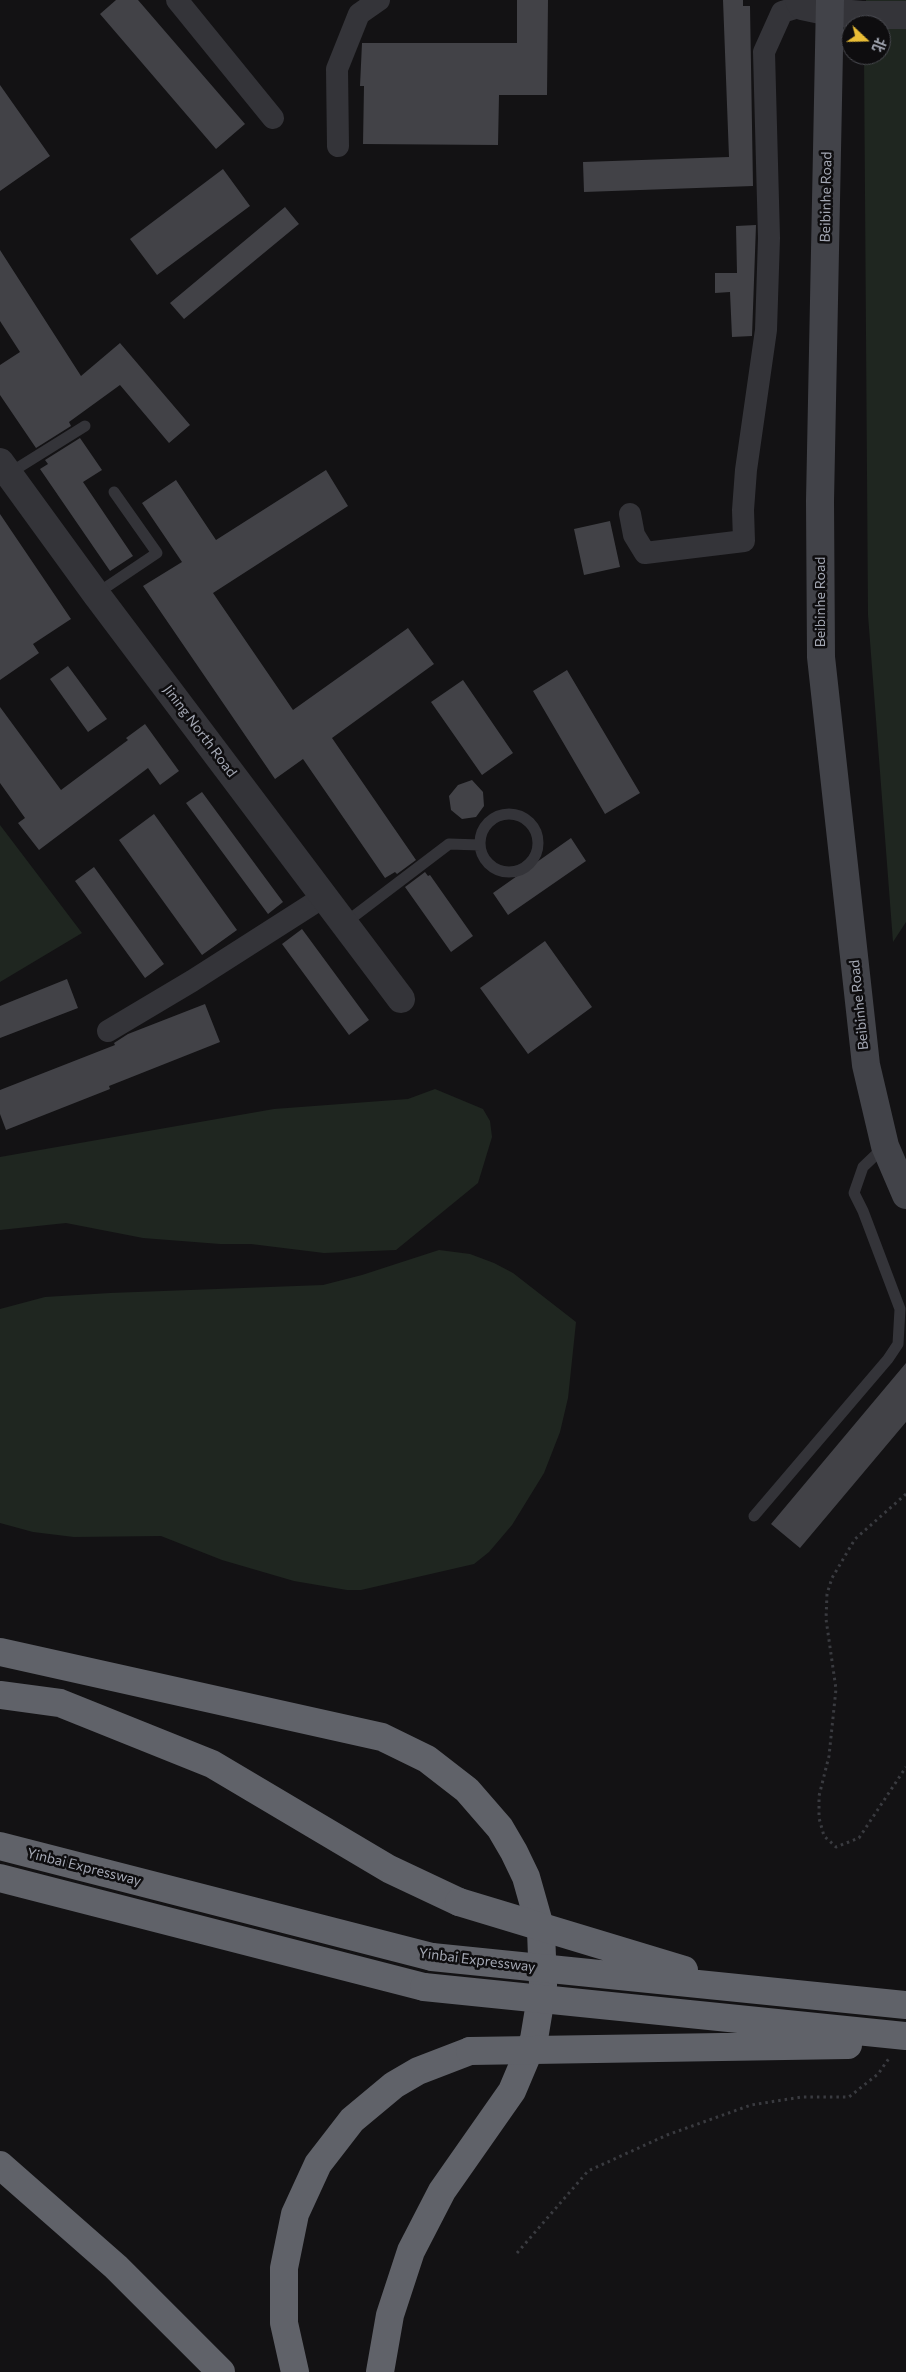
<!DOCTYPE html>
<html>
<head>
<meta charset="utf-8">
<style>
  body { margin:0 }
  #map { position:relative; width:906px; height:2372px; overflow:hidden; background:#131214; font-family:Commissioner,"Noto Sans SC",sans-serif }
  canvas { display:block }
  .north { position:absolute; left:841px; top:15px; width:50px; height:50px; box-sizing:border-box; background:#0e0d0f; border:1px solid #4a4b51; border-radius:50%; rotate:111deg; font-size:14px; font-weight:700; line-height:20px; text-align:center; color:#a4a8b4 }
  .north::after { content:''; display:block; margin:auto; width:18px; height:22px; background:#e9bd36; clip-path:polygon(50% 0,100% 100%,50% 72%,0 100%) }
</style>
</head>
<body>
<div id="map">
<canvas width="906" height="2372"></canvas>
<div class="north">北</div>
</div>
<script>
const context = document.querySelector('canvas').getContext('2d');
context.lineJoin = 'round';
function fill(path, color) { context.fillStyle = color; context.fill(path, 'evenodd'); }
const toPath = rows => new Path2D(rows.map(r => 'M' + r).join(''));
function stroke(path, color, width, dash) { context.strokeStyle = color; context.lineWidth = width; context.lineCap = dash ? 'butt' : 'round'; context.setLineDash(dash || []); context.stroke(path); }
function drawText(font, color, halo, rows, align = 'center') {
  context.font = font + ' Commissioner,sans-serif'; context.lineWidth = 5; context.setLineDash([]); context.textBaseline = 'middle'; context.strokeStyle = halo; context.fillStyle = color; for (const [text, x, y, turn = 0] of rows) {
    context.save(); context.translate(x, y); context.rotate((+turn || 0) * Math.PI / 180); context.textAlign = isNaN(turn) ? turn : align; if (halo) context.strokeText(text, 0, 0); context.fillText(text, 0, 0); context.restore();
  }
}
fill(toPath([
  [866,0,906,0,906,922,893,942,868,615,864,55,881,55,881,25,865,25],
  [0,825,82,933,0,982],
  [435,1089,483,1109,490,1121,492,1137,478,1183,396,1250,324,1253,251,1244,220,1244,143,1238,66,1223,0,1230,0,1157,274,1109,408,1099],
  [439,1250,470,1254,494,1263,513,1273,576,1322,568,1398,560,1432,544,1473,512,1525,489,1552,474,1564,361,1590,347,1590,294,1581,222,1560,161,1536,74,1537,33,1532,0,1523,0,1309,45,1297,110,1293,323,1285,362,1275]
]), '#1f2620');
fill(toPath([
  [116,0,138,0,245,124,216,149,100,14],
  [517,0,548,0,547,95,499,95,498,145,363,144,364,86,360,86,362,43,517,43],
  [723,0,743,0,743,6,750,6,753,186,584,192,583,162,729,157],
  [0,85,50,156,0,191],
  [223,169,250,206,157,275,130,239],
  [285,207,299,224,184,319,170,303],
  [756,225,752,336,732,337,730,292,715,293,715,273,737,273,736,226],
  [0,250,81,376,120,343,190,425,169,443,120,385,69,422,71,426,36,448,0,395,0,365,20,352,0,321],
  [80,438,102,470,83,482,133,556,110,571,40,469,48,464,45,460],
  [326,470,348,506,213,593,293,710,408,628,434,664,332,738,416,860,397,874,395,872,385,878,303,759,275,779,143,586,182,562,142,503,176,480,216,540],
  [0,514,71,619,33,644,39,653,0,680],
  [610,521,620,567,584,575,574,529],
  [68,666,107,719,88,732,50,679],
  [567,670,640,793,605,814,533,691],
  [463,680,513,753,482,775,431,702],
  [0,707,61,790,128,740,126,738,145,724,179,771,160,785,148,768,39,850,18,823,25,818,0,783],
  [472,780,483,792,484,806,476,817,462,819,451,810,449,796,458,785],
  [202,792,283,902,268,914,186,803],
  [154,814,237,930,202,955,119,840],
  [571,838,586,861,508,915,493,893],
  [94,867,164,964,145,978,75,881],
  [425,872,428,876,430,875,473,936,451,952,405,887],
  [302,929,369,1020,349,1035,282,944],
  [545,941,592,1007,528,1054,480,988],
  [67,979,78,1008,0,1038,0,1006],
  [205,1004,220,1042,109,1086,110,1089,6,1130,0,1114,0,1090,115,1045,114,1043,128,1034],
  [906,1363,906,1422,800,1548,771,1524]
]), '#424247');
stroke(toPath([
  [906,1494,855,1539,832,1578,827,1594,826,1619,836,1689,829,1756,819,1796,819,1818,824,1836,836,1847,859,1838,906,1767],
  [517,2253,588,2171,667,2135,751,2105,802,2097,849,2097,878,2074,890,2057]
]), '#3a3b40', 3, [2.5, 4]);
stroke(toPath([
  [8,474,85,426],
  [96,594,157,553,114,492],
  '480 843a29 29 0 1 1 58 0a29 29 0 1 1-58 0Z',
  [345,923,449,844,480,845],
  [754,1516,888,1359,898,1344,900,1309,863,1211,854,1193,863,1167,885,1146]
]), '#343439', 11);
stroke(toPath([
  [177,0,273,118],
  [338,146,337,69,359,14,379,0],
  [630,514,634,535,645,553,744,541,743,510,746,470,766,330,769,238,764,52,782,12,802,6],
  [108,1031,192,981,325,896]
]), '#343439', 22);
stroke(toPath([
  [799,0,802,6,830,12,862,15,906,15],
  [0,462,96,594,401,999]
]), '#343439', 28);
stroke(toPath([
  [830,0,820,501,821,657,866,1065,885,1146,906,1195]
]), '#424349', 28);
stroke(toPath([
  [0,1652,382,1737,427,1759,467,1790,500,1828,514,1852,526,1877,541,1930,543,1985,534,2039,512,2091,442,2191,411,2251,390,2315,380,2372],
  [0,1695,60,1703,212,1764,389,1869,459,1902],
  [0,1846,432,1957],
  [0,1878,424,1987],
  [0,2165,116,2267,221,2372],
  [295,2372,284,2323,284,2268,295,2214,318,2164,352,2120,394,2085,418,2071,470,2051]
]), '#606269', 28);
stroke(toPath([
  [459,1902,684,1970],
  [432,1957,906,2005],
  [424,1987,906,2036],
  [470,2051,848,2045]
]), '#606269', 28);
drawText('14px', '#a4a8b4', '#0e0d0f', [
  ["Beibinhe Road",826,197,-89],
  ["Beibinhe Road",820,602,-90],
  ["Jining North Road",200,731,53],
  ["Beibinhe Road",859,1005,-96],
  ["Yinbai Expressway",84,1867,14],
  ["Yinbai Expressway",477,1960,7]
]);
</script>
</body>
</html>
